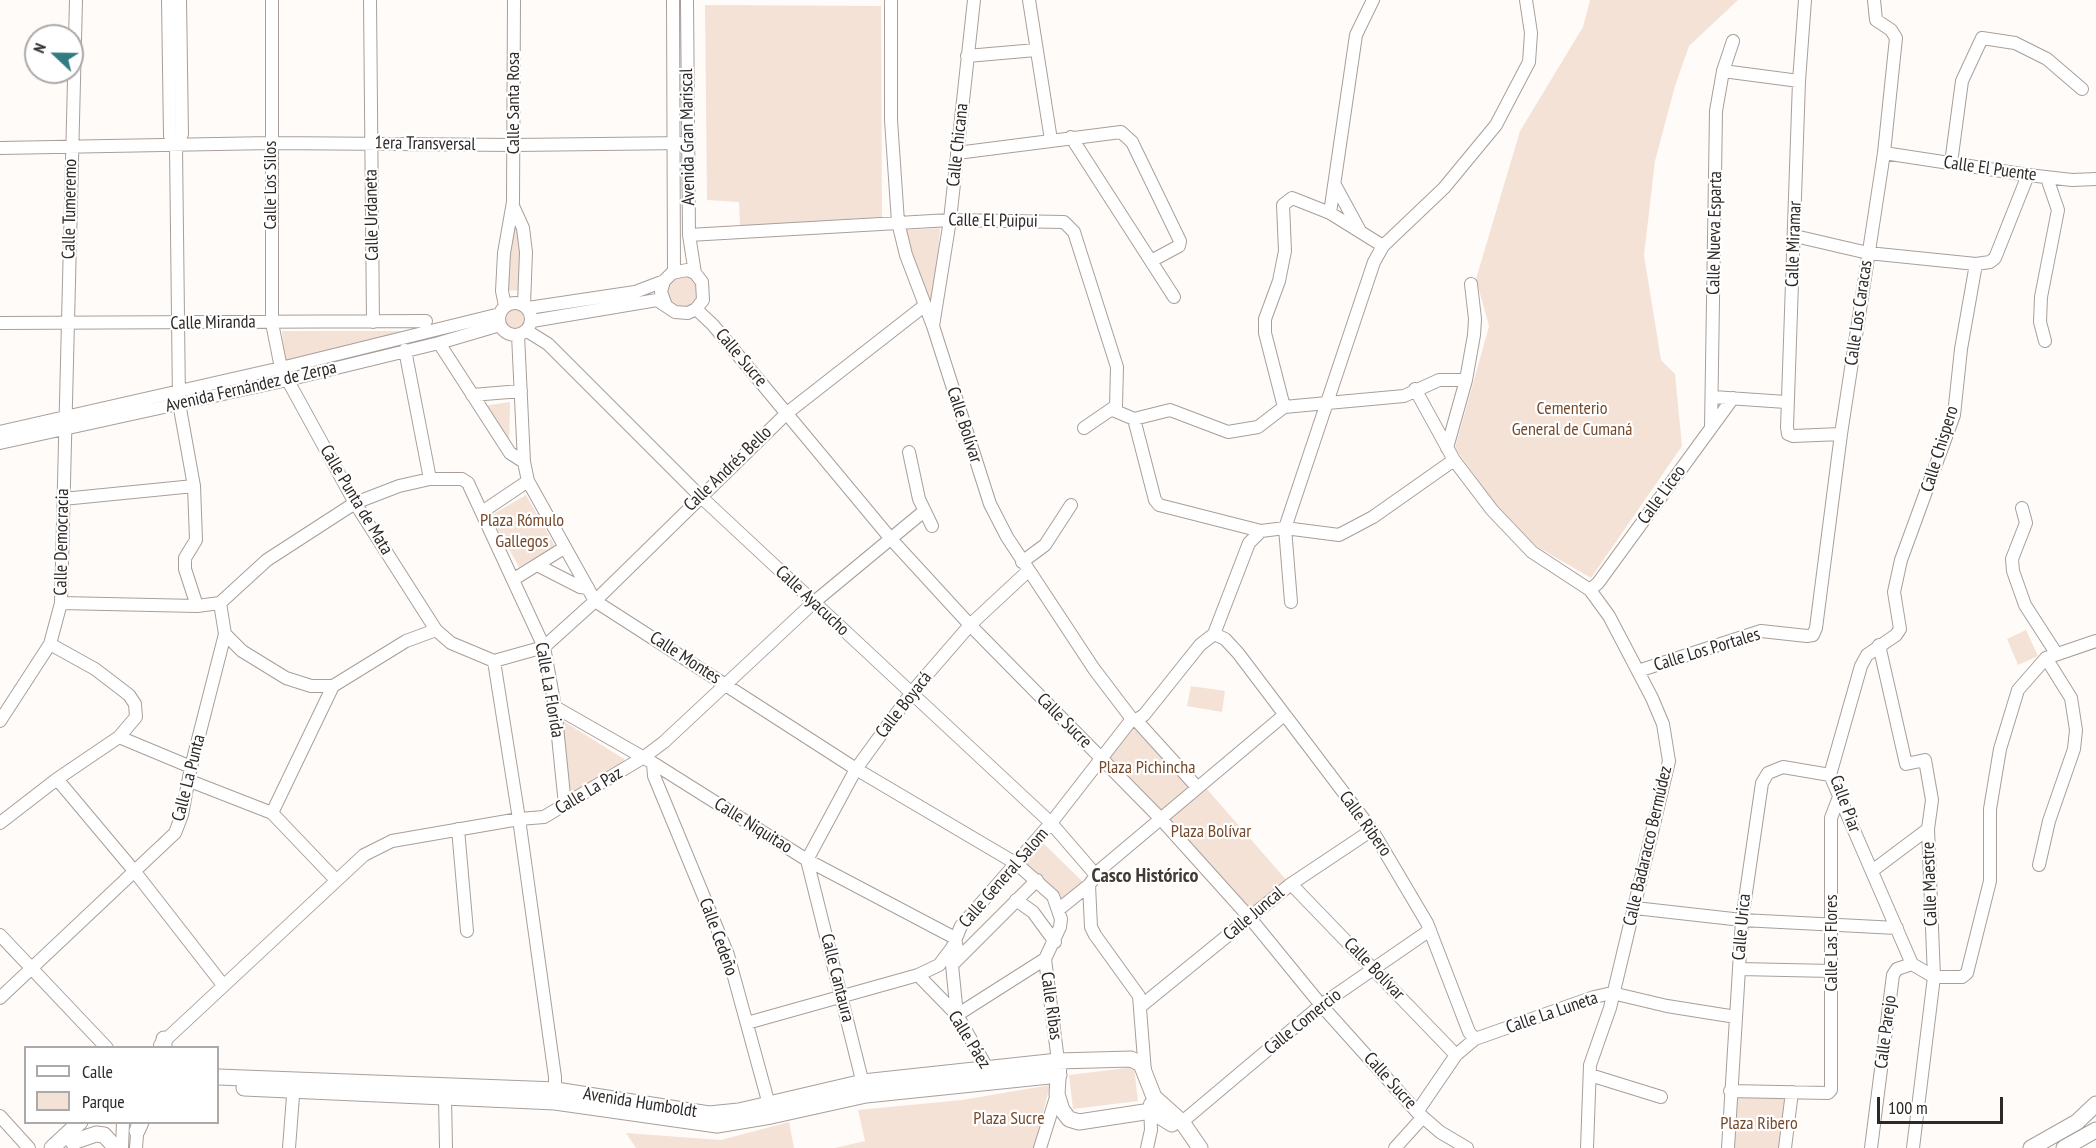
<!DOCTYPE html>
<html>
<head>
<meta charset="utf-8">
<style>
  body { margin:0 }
  #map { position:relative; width:2096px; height:1148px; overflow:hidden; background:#fffbf8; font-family:"PT Sans Narrow",sans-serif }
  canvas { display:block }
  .legend { position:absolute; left:24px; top:1046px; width:195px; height:78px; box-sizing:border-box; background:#fff; border:2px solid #aba9a9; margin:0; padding:8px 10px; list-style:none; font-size:18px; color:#2d2927 }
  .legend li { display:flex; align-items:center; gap:12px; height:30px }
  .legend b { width:30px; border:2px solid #aba9a9 }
  .north { position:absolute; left:24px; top:24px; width:60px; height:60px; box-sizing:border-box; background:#fff; border:2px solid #aba9a9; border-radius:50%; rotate:292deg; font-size:16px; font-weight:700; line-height:24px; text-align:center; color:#2d2927 }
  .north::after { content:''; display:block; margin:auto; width:21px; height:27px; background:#327b82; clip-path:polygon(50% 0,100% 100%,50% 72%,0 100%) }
  .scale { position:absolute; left:1877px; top:1097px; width:126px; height:27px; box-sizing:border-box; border:3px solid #2d2927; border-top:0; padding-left:8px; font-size:18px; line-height:21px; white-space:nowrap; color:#2d2927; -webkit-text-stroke:4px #fff; paint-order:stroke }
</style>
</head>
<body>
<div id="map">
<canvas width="2096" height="1148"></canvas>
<ul class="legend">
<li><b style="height:8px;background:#fff"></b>Calle</li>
<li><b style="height:16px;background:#f5e2d6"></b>Parque</li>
</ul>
<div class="north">N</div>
<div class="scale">100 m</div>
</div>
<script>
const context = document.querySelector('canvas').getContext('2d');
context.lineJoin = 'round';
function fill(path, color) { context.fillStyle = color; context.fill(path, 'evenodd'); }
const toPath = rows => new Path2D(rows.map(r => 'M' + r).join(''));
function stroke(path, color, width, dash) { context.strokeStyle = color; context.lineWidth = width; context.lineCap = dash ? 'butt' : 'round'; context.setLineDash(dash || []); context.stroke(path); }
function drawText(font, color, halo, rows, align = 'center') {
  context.font = font + ' "PT Sans Narrow",sans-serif'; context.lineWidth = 4.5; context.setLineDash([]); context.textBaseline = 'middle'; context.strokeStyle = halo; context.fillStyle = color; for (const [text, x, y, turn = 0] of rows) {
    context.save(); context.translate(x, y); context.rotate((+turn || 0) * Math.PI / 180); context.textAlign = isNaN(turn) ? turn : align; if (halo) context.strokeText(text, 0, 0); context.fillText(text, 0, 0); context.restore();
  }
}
fill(toPath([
  [1590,0,1738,0,1689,46,1675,86,1655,161,1644,255,1661,360,1675,374,1682,446,1591,578,1536,546,1494,502,1455,448,1489,326,1476,279,1520,131,1583,27],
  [705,5,881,6,882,217,740,226,739,202,707,200],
  [519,221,525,290,503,291,513,222],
  [940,228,935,300,931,300,922,284,905,230],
  '667 291a16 16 0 1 1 32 0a16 16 0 1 1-32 0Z',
  '503 319a13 13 0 1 1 26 0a13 13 0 1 1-26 0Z',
  [434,324,435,331,284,362,282,331,402,331],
  [510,402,509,449,482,406],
  [526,495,555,546,519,567,490,516],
  [2026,630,2038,656,2018,665,2007,639],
  [1191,686,1225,691,1222,712,1187,706],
  [560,719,624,759,624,765,572,796,569,793],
  [1138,723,1191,784,1159,813,1105,755],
  [1206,788,1288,882,1249,912,1166,821],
  [1043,843,1083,882,1058,904,1019,867],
  [1134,1067,1138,1101,1073,1109,1069,1075],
  [1050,1085,1034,1148,835,1148,865,1141,858,1110,962,1100],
  [1734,1096,1787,1099,1781,1148,1734,1148],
  [789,1122,794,1148,636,1148,626,1133,721,1140]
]), '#f5e2d6');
const minor = toPath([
  [168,0,170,136,176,146,179,403,194,486,196,540,185,558,185,569,197,606],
  [272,0,272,323,281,368,355,503,436,630],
  [370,0,373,322],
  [673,0,674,272],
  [687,0,689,235,695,273],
  [891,0,891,120,898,222,906,255,933,326,990,504,1007,537,1094,669,1132,719,1136,720,1196,786],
  [1029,0,1051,140],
  [1805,0,1799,81,1787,427,1788,434,1793,436,1841,434],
  [967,56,1036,50],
  [1723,71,1799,81],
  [1071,137,1174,297],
  [176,146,182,134,180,0],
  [0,148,271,143,514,145,687,143],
  [957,153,1121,132,1132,142,1180,241,1179,246,1151,261],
  [1884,153,2028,175,2072,180,2096,179],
  [1951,163,1962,81,1982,38,2015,43,2047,59,2082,89],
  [1335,185,1359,229],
  [513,206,523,228,526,252,524,305],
  [1330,213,1356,35,1373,0],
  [689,235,950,220,1064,222,1074,232,1117,367,1116,406,1084,428],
  [1795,236,1868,253,1976,264,1990,262,1995,258,2028,175],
  [1976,264,1961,349,1954,415,1901,560,1894,592,1900,629,1896,635,1867,655,1861,666,1830,775,1912,964,1934,977,1962,977,1967,973,1990,881,1990,809,2000,749,2018,690,2046,658,2096,641],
  '499 319a16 16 0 1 1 32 0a16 16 0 1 1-32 0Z',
  [505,306,502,291,504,253,513,202,514,0],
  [528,308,635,292,664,281],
  [696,309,713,325,891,539,970,625,1160,818,1250,918,1321,1005,1417,1112,1440,1132,1467,1148],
  [532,321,657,300,675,312,688,313,696,309,703,300,702,282,695,273,687,270,672,273,664,281,661,292,665,303],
  [0,323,426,321],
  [933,326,950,220,974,0],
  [527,331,548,344,700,496,1051,823,1095,874],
  [518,335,524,462,528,481,595,601,856,769,1017,864,1053,896,1061,919,1060,927,1045,959,1058,1061],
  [2045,341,2040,322,2041,297,2058,210,2047,178],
  [439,343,510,453,524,462],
  [405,350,430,479],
  [1415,389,1454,460,1492,510,1532,552,1590,590,1609,616,1652,698,1663,724,1669,761,1610,1008,1590,1065,1587,1148],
  [472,395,521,391],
  [1713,397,1786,402],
  [1284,407,1265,333,1265,319,1279,281,1285,251,1283,205,1292,198,1330,213,1383,246],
  [1113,410,1134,419,1170,410,1228,432,1258,427,1284,407,1404,396,1439,380,1466,380],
  [1134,419,1155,500,1159,505,1261,531,1285,528,1339,535,1373,517,1454,460],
  [1711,428,1716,111,1723,71,1733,41],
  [0,432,281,368,500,314],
  [0,443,287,380,439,343,500,325],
  [1447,448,1466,380,1474,335,1475,319,1471,284],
  [909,452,919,499,932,526],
  [63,499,194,486],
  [2022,508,2026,523,2012,559,2013,571,2025,605,2056,653],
  [482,512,528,481],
  [1022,562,1045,545,1071,505],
  [537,565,580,587,588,588],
  [514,579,564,548],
  [1590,590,1598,583,1733,398],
  [1291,602,1285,528,1374,262,1383,246,1444,188,1496,125,1529,62,1531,33,1526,0],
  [61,603,197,606,220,603,267,560,355,503,399,486,430,479,462,479,468,483,544,647,555,707,565,805],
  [225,634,242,651,286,678,311,686,333,686],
  [1214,634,1225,639,1238,653,1372,830,1427,923,1469,1032,1475,1039],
  [1879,645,1906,764,1925,760,1932,800,1928,829,1934,977,1913,1148],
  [494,661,519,819,555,1077,555,1098],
  [1638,671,1761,631,1807,636,1813,635,1816,628,1841,434,1884,153,1896,38,1891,30,1876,20,1874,0],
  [555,707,653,763,807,860,955,938,958,954,952,965,957,1015,1045,959],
  [1136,720,1144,715,1200,645,1214,634,1249,543,1261,531],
  [0,721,50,644,61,603,76,0],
  [119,737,191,767],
  [653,763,654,776,728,955,771,1112],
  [57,779,135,872,223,985],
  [190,781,272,813,336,880],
  [272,813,333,686,406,641,436,630,451,643,494,661,544,647,595,601,787,413,924,306],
  [0,823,57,779,119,737,136,717,135,704,129,695,95,669,50,644],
  [458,829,467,931],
  [2039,865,2049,821,2074,749,2076,730,2071,698,2046,658],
  [1872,871,1928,829],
  [1291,884,1456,1055],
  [1016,900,1033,912,1055,942],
  [1635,908,1742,920,1897,928],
  [1058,910,1089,885],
  [0,935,107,1048],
  [955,962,1037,880],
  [1739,969,1832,971],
  [918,975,957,1015,991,1075],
  [0,998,175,833,182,815,191,767,225,634,220,603],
  [1141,1006,1291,884,1372,830],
  [747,1023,918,975,939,965,952,948,961,926,1051,823,1132,719],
  [160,1045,364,855,392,841,519,819,544,817,644,757,664,742,813,603,923,512],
  [1145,1072,1139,996,1095,935,1091,927,1089,885,1101,869,1283,716],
  [1590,1075,1661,1097],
  [864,1088,807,860,856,769,912,692,970,625,1028,571],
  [1730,1091,1828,1093,1831,1090,1831,818,1839,797],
  [445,1098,446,1148],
  [1417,1112,1456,1055,1475,1039,1594,997,1612,993,1667,1006,1736,1017],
  [0,1116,29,1148],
  [1182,1122,1321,1005,1430,930],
  [122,1148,123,1122],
  [136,1148,138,1122],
  [289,1148,294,1083],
  [1040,1148,1057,1094],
  [1147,1148,1151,1130,1150,1104],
  [1395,1148,1423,1117],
  [1728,1148,1742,920,1762,783,1768,773,1783,767,1830,775],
  [1785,1148,1792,1092],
  [1871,1148,1893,975,1897,969,1912,964]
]);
const major = toPath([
  [164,1048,164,1039],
  [1059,1064,1057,1094,1062,1110,1069,1119,1079,1122,1151,1111,1172,1124],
  [218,1077,556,1090,709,1114,739,1111,863,1082,1058,1061,1131,1059,1141,1064,1154,1097,1182,1122,1200,1148],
  [244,1088,555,1102,717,1125,771,1116,866,1095,1059,1075],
  [137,1131,141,1122],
  [73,1142,96,1134,104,1135,116,1148],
  [52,1148,80,1122],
  [2031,1148,2077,1122,2096,1104],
  [2064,1148,2096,1130]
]);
stroke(minor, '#a89f9a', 14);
stroke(major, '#a89f9a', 17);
stroke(minor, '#fff', 12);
stroke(major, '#fff', 15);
drawText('18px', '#2d2927', '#fff', [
  ["Calle Santa Rosa",514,103,-90],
  ["Avenida Gran Mariscal",688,137,-91],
  ["1era Transversal",425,144,1],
  ["Calle Chicana",958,145,-84],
  ["Calle El Puente",1990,169,8],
  ["Calle Los Silos",271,185,-90],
  ["Calle Tumeremo",70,209,-89],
  ["Calle Urdaneta",372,215,-91],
  ["Calle El Puipui",993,221,1],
  ["Calle Nueva Esparta",1715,233,-89],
  ["Calle Miramar",1794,244,-88],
  ["Calle Los Caracas",1859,313,-82],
  ["Calle Miranda",213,323,-1],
  ["Calle Sucre",741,358,50],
  ["Avenida Fernández de Zerpa",251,387,-13],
  ["Calle Bolívar",964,425,72],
  ["Calle Chispero",1940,449,-73],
  ["Calle Andrés Bello",728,469,-44],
  ["Calle Liceo",1662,495,-54],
  ["Calle Punta de Mata",356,500,59],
  ["Calle Democracia",62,542,-89],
  ["Calle Ayacucho",812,601,43],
  ["Calle Los Portales",1707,650,-17],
  ["Calle Montes",685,658,33],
  ["Calle La Florida",549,690,80],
  ["Calle Boyacá",904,705,-52],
  ["Calle Sucre",1064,721,45],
  ["Calle La Punta",189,778,-76],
  ["Calle La Paz",589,791,-31],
  ["Calle Piar",1845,804,70],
  ["Calle Ribero",1365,824,54],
  ["Calle Niquitao",753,826,32],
  ["Calle Badaracco Bermúdez",1648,846,-77],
  ["Calle General Salom",1004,878,-49],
  ["Calle Maestre",1930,884,-92],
  ["Calle Juncal",1254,914,-40],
  ["Calle Urica",1742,927,-85],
  ["Calle Cedeño",718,937,70],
  ["Calle Las Flores",1832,943,-90],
  ["Calle Bolívar",1374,969,46],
  ["Calle Cantaura",837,978,76],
  ["Calle Ribas",1051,1006,82],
  ["Calle La Luneta",1552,1013,-19],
  ["Calle Comercio",1303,1022,-39],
  ["Calle Parejo",1886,1032,-83],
  ["Calle Páez",969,1040,58],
  ["Calle Sucre",1390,1081,48],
  ["Avenida Humboldt",640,1103,9]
]);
drawText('18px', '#75492b', '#fff', [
  ["Cementerio",1572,409],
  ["General de Cumaná",1572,430],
  ["Plaza Rómulo",522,521],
  ["Gallegos",522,542],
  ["Plaza Pichincha",1147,768],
  ["Plaza Bolívar",1211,832],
  ["Plaza Sucre",1009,1119],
  ["Plaza Ribero",1759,1124]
]);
drawText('bold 20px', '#413a35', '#fff', [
  ["Casco Histórico",1145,876]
]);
</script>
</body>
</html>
